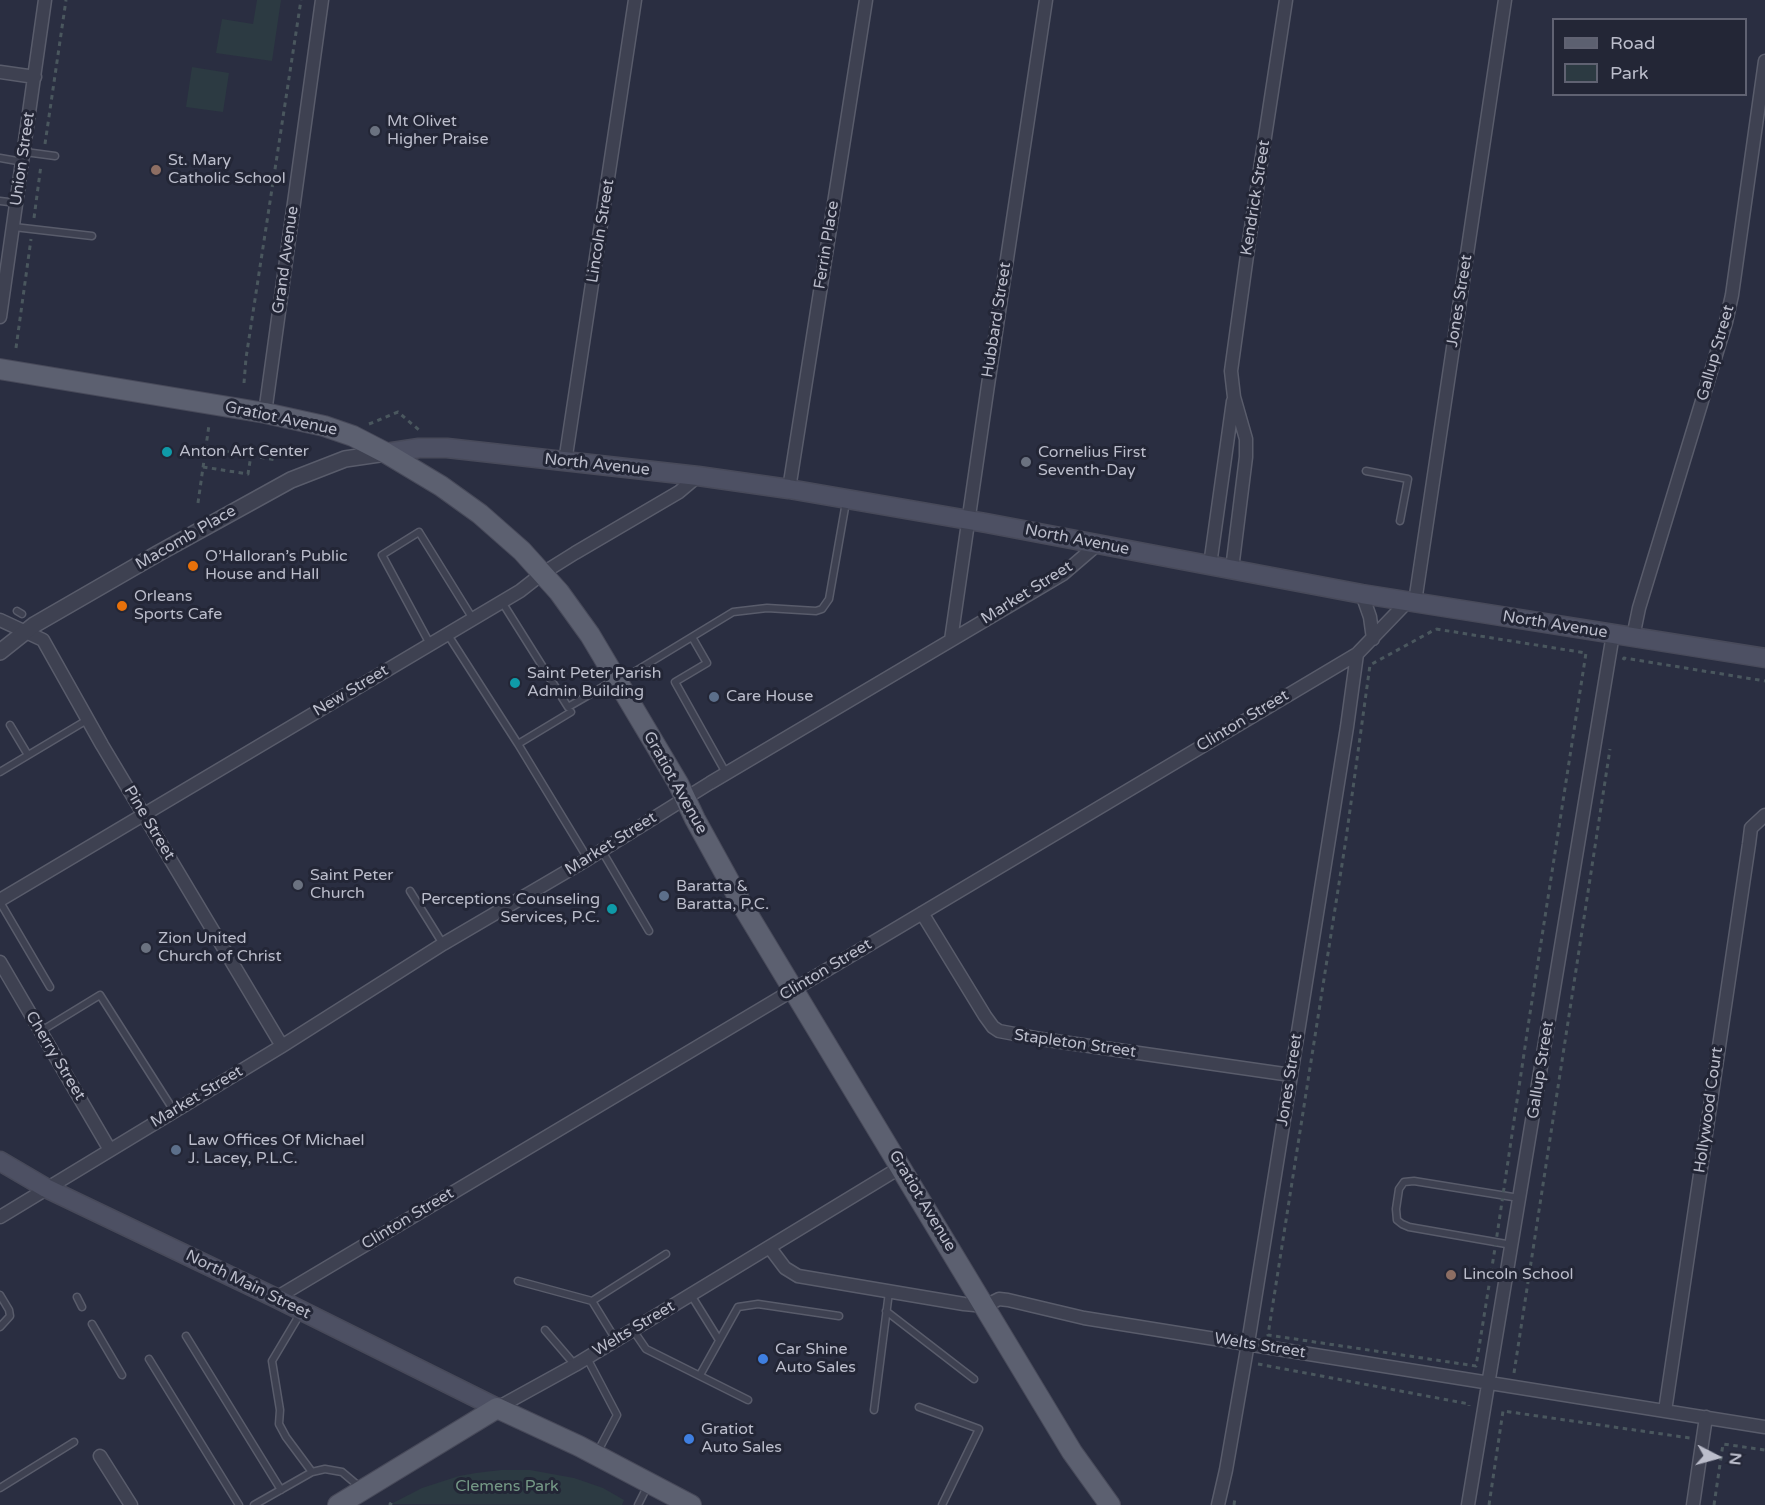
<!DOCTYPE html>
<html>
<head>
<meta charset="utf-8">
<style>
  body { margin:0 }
  #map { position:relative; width:1765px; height:1505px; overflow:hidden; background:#2a2e41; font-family:"Varela Round",sans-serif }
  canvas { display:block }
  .legend { position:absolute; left:1552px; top:18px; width:195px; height:78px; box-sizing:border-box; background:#232636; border:2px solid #606272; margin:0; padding:8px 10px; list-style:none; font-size:18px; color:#bbbdcb }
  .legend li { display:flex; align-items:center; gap:12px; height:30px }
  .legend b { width:30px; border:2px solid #606272 }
  .north { position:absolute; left:1687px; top:1427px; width:60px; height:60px; -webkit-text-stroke:4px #232636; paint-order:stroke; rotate:96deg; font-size:16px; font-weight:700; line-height:24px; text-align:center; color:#bbbdcb }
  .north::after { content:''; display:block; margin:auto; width:21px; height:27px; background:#bbbdcb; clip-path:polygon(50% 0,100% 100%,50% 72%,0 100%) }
</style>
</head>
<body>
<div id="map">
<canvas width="1765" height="1505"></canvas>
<ul class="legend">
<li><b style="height:8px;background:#5c6070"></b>Road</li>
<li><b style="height:16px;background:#2c3a42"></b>Park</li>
</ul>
<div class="north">N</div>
</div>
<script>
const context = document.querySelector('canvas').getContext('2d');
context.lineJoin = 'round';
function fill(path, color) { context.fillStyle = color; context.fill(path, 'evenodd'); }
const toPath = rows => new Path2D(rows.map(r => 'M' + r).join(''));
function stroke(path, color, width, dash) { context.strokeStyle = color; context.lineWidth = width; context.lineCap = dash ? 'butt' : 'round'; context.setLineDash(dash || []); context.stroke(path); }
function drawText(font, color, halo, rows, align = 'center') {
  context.font = font + ' "Varela Round",sans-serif'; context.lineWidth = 6; context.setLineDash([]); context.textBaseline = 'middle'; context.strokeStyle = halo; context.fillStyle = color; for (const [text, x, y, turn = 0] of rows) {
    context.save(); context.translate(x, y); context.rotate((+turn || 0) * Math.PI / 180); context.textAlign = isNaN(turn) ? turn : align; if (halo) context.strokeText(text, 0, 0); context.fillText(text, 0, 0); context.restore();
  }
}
fill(toPath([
  [257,0,281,0,272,61,216,53,222,19,253,24],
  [192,67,229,73,223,112,186,107],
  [501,1470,530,1470,574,1478,603,1488,624,1500,622,1505,391,1504,422,1488,459,1476,476,1473]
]), '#2c3a42');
const service = toPath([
  [25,152,55,156],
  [0,158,23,162],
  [0,201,17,203],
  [14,227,92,236],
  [1366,471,1408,479,1400,521],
  [502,602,568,707,613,681],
  [17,611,22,614],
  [448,635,518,744,588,859],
  [692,637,707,663,675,682,726,773],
  [430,644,382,555,419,532,473,619],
  [621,680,733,612,767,608,816,611,822,609,829,599,846,502],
  [10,725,28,755],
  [518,744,571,712],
  [0,772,87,720],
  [602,851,649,931],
  [410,891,443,944],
  [0,902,50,987],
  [41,1031,100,995,174,1111],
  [1512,1245,1409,1227,1402,1224,1397,1220,1396,1209,1399,1189,1404,1182,1414,1181,1519,1198],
  [518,1281,592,1301],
  [0,1295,9,1310,10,1316,0,1327],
  [691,1295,719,1340],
  [77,1297,82,1307],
  [886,1311,974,1379],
  [300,1314,272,1361,280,1410,279,1424,286,1437,312,1472],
  [92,1324,122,1375],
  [545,1330,575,1365],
  [633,1330,646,1349,748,1400],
  [186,1336,281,1490],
  [616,1340,592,1301,666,1254],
  [587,1358,617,1415,597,1453],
  [149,1359,239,1505],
  [700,1375,738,1307,758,1304,839,1316],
  [919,1407,979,1429,942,1505],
  [874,1410,889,1292],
  [0,1488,74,1442],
  [254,1505,312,1472,325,1469,342,1472,361,1488],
  [638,1505,647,1487]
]);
const minor = toPath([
  [0,72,35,77],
  [0,317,45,0],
  [265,413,322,0],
  [565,462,635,0],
  [789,489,866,0],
  [1210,565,1233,401],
  [1232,569,1246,457,1246,439,1234,397,1231,371,1249,241,1286,0],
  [1362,594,1370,617,1373,639],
  [1415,602,1505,0],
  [0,620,43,640,102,745,282,1046],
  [1633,637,1639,608,1726,322,1732,295,1765,61],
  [951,640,988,385,1046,0],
  [0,900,520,591,543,573,575,553,679,492,698,476],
  [922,913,985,1016,993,1027,999,1031,1041,1039,1291,1075],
  [0,962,110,1150],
  [0,1217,282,1046,443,944,588,859,710,783,1063,574,1098,544],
  [770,1248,785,1268,798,1276,964,1304,985,1306,999,1299,1008,1300,1084,1318,1765,1427],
  [276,1298,1357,654,1408,601],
  [497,1408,575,1365,901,1167],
  [1665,1411,1749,844,1751,828,1765,815],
  [100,1456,131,1505],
  [1218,1505,1226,1470,1248,1343,1347,727,1357,654],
  [1468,1505,1613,634],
  [1693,1505,1706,1417]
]);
const tertiary = toPath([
  [0,652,34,625,157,554,291,480,345,459,386,453]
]);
const secondary = toPath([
  [386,453,419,448,447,448,698,476,789,489,986,523,1362,594,1765,658],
  [0,1161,46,1188,276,1298,497,1408]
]);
const primary = toPath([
  [0,369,265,413,324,426,353,436,386,453,441,486,480,514,522,551,559,592,590,635,678,783,695,819,744,908,1072,1452,1110,1505],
  [338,1505,497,1408,579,1446,691,1505]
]);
stroke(service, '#595c6b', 9);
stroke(minor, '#595c6b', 15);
stroke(tertiary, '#595c6b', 18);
stroke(secondary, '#484a5a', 21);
stroke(primary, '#484a5a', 22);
stroke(toPath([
  [45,144,66,0],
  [34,218,41,165],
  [16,348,31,239],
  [244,383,246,358,301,0],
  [369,424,398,412,419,430],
  [207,448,276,460],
  [203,467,248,474,251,455],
  [198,503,209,425],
  [1436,629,1586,653,1529,1020,1496,1242,1476,1366,1268,1335,1346,839,1370,665,1436,629],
  [1623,660,1624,658,1765,681],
  [1258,1364,1469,1404,1469,1406],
  [1514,1373,1610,749],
  [389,1503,392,1505],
  [1234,1505,1235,1498],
  [1489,1505,1503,1411,1690,1438],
  [1714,1505,1723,1444,1765,1450]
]), '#4a575e', 3, [4.5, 4.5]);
stroke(service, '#3e4151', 6);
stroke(minor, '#3e4151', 12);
stroke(tertiary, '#3e4151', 15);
stroke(secondary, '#4d5063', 18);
stroke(primary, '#5c6070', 20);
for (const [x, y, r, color] of [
  [375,131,6,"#6b7280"],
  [156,170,6,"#8d6e63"],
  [167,452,6,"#0f9aa8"],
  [1026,462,6,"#6b7280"],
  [193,566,6,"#e8710a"],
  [122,606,6,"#e8710a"],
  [515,683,6,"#0f9aa8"],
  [714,697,6,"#5c6f8a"],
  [298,885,6,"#6b7280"],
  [664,896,6,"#5c6f8a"],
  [612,909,6,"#0f9aa8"],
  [146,948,6,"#6b7280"],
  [176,1150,6,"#5c6f8a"],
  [1451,1275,6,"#8d6e63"],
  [763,1359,6,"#3f7fe0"],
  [689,1439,6,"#3f7fe0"]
]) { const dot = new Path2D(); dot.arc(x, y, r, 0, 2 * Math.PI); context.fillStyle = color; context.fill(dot); stroke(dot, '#232636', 2); }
drawText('16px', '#bbbdcb', '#232636', [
  ["Mt Olivet",387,122],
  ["Higher Praise",387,140],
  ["St. Mary",168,161],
  ["Catholic School",168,179],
  ["Anton Art Center",179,452],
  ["Cornelius First",1038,453],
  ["Seventh-Day",1038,471],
  ["O’Halloran’s Public",205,557],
  ["House and Hall",205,575],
  ["Orleans",134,597],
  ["Sports Cafe",134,615],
  ["Saint Peter Parish",527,674],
  ["Admin Building",527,692],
  ["Care House",726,697],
  ["Saint Peter",310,876],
  ["Church",310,894],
  ["Baratta &",676,887],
  ["Baratta, P.C.",676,905],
  ["Perceptions Counseling",600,900,"right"],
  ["Services, P.C.",600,918,"right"],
  ["Zion United",158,939],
  ["Church of Christ",158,957],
  ["Law Offices Of Michael",188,1141],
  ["J. Lacey, P.L.C.",188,1159],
  ["Lincoln School",1463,1275],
  ["Car Shine",775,1350],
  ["Auto Sales",775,1368],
  ["Gratiot",701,1430],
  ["Auto Sales",701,1448]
], 'left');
drawText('16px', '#bbbdcb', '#232636', [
  ["Union Street",23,159,-82],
  ["Kendrick Street",1256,198,-81],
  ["Lincoln Street",601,231,-81],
  ["Ferrin Place",827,245,-81],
  ["Grand Avenue",286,260,-82],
  ["Jones Street",1460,301,-81],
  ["Hubbard Street",997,320,-81],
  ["Gallup Street",1716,353,-74],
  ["Gratiot Avenue",281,419,12],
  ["North Avenue",597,465,6],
  ["Macomb Place",186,538,-30],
  ["North Avenue",1077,540,11],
  ["Market Street",1027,593,-32],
  ["North Avenue",1555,625,9],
  ["New Street",351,691,-31],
  ["Clinton Street",1243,721,-31],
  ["Gratiot Avenue",675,783,61],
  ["Pine Street",149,823,59],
  ["Market Street",611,844,-32],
  ["Clinton Street",826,970,-31],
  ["Stapleton Street",1075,1044,8],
  ["Cherry Street",55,1056,59],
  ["Gallup Street",1541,1070,-81],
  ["Jones Street",1290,1080,-81],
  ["Market Street",197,1097,-31],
  ["Hollywood Court",1709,1110,-82],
  ["Gratiot Avenue",922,1201,59],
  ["Clinton Street",408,1219,-31],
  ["North Main Street",248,1285,26],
  ["Welts Street",634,1329,-31],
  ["Welts Street",1260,1346,9]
]);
drawText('16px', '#759986', '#232636', [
  ["Clemens Park",507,1487]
]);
</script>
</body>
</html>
